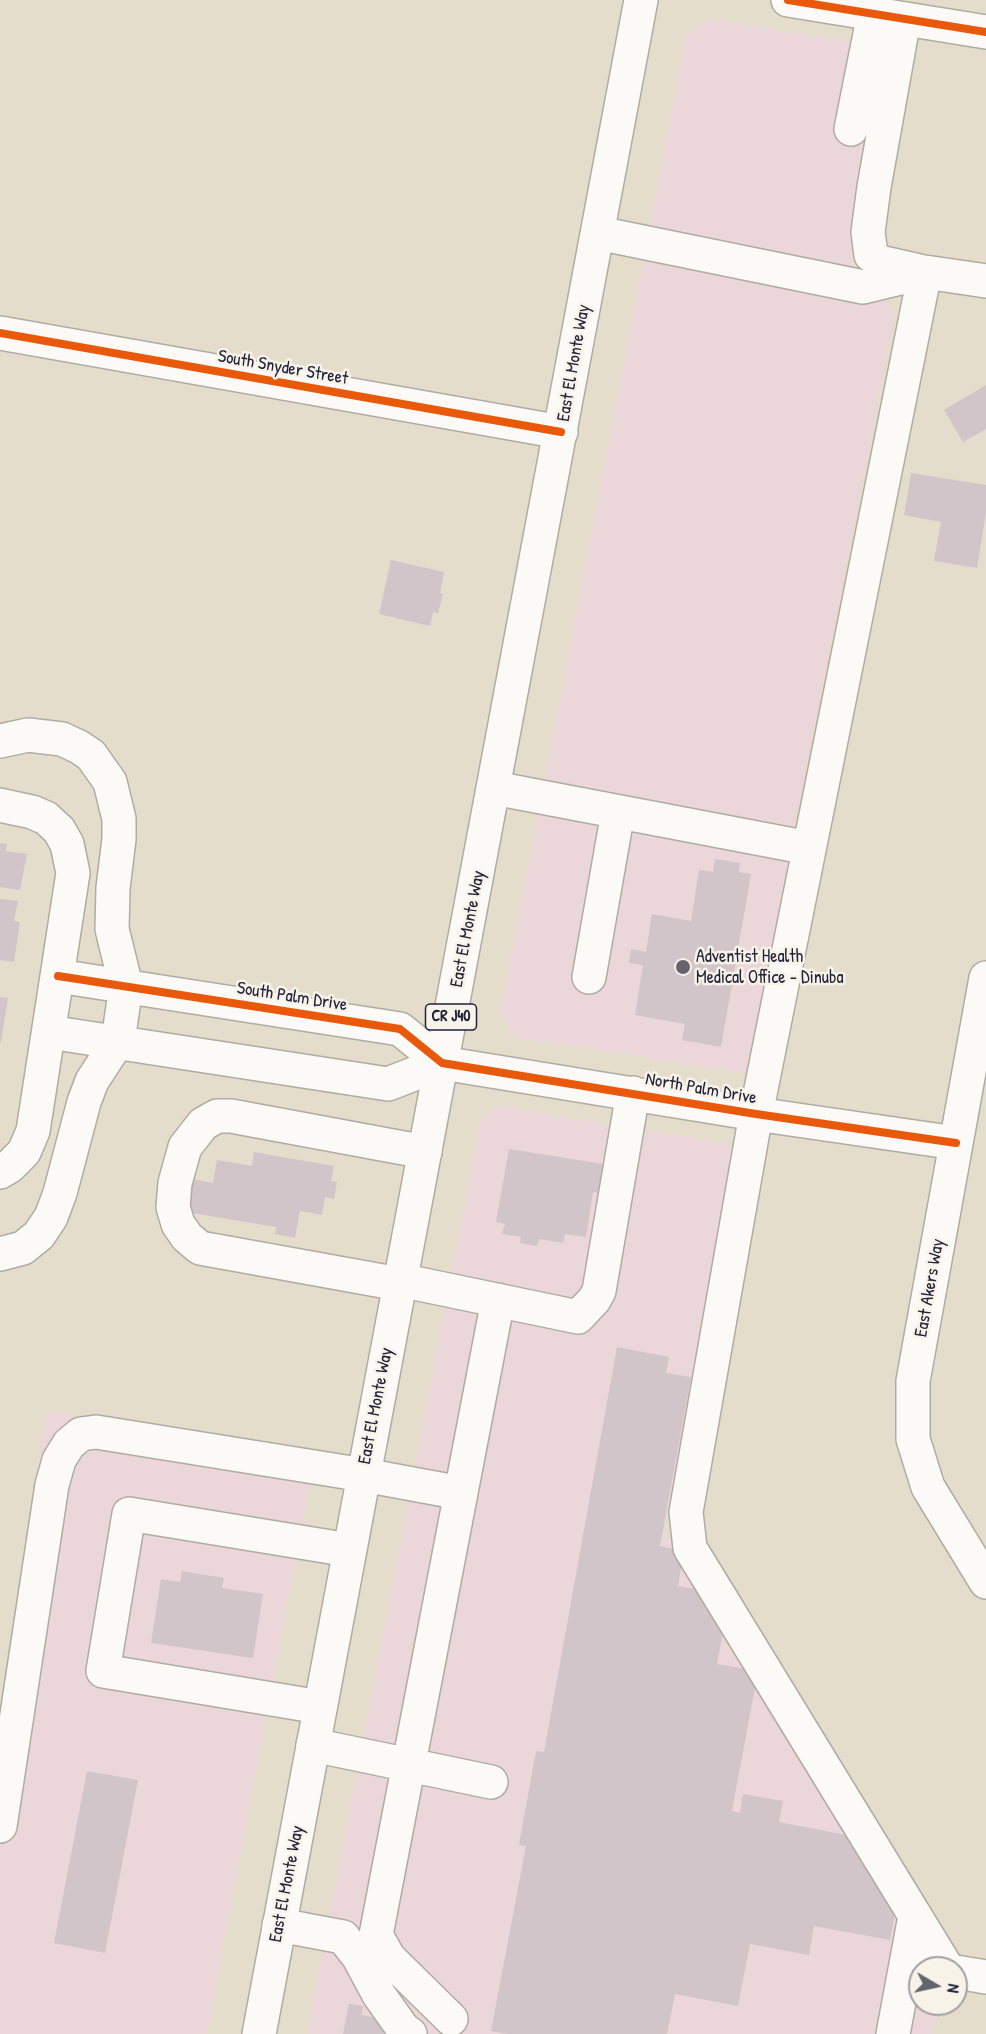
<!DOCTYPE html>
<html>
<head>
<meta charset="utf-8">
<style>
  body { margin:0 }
  #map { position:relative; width:986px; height:2034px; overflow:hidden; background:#e4ddcc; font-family:"Patrick Hand",sans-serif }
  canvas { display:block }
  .north { position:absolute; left:908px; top:1956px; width:60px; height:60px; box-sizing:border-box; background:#f7f3e8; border:2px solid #a29fa3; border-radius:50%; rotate:99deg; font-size:16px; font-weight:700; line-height:24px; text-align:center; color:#22223b }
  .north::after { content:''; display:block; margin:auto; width:21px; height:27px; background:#66636e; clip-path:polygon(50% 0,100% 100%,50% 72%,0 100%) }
</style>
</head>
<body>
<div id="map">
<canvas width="986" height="2034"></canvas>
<div class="north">N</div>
</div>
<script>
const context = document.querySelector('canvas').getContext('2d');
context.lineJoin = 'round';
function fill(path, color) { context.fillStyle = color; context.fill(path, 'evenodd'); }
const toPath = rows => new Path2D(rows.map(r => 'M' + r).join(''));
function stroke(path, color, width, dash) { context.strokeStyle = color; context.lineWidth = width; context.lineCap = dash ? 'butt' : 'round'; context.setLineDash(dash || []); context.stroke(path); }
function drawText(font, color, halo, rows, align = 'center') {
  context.font = font + ' "Patrick Hand",sans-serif'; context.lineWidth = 5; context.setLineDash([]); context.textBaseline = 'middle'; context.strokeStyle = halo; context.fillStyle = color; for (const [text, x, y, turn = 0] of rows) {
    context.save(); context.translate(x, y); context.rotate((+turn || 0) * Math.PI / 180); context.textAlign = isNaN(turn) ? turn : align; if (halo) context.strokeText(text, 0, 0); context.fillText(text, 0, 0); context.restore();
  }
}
fill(toPath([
  [708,19,885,47,850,265,895,313,748,1073,513,1037,500,1015,686,36],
  [499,1106,737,1145,664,1529,931,1968,920,1968,920,2004,937,2004,932,2034,307,2034,481,1120],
  [47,1411,316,1449,207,2034,0,2034,0,1713]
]), '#ebd6d9');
fill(toPath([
  [986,385,986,429,963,442,944,410],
  [911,473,986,485,986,513,977,568,934,561,941,522,904,515],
  [391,560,444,572,440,593,443,594,438,613,433,612,430,626,379,614],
  [0,843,7,844,6,851,27,854,20,890,0,887],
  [715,859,740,863,739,872,751,874,721,1047,682,1040,685,1024,635,1015,643,965,629,963,631,949,646,952,652,914,691,921,699,870,713,872],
  [0,899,18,901,14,921,20,922,14,962,0,960],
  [0,997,8,998,1,1042,0,1042],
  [509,1149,603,1164,598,1193,593,1192,586,1237,565,1234,563,1243,539,1239,537,1246,520,1243,521,1237,502,1234,505,1224,496,1222],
  [254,1152,334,1166,331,1181,337,1182,334,1199,325,1197,322,1215,300,1211,295,1238,275,1234,276,1227,186,1212,192,1179,213,1183,217,1160,252,1166],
  [617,1347,669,1357,666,1373,691,1377,660,1546,684,1551,678,1586,708,1591,725,1620,717,1664,758,1671,732,1811,740,1813,743,1794,783,1801,779,1822,856,1837,897,1903,890,1940,814,1926,809,1955,750,1944,738,2006,675,1994,667,2034,508,2034,491,2031,526,1846,519,1845,536,1751,544,1752],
  [182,1571,224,1578,222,1588,263,1594,253,1658,151,1643,161,1579,180,1582],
  [87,1771,138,1780,105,1953,54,1943],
  [349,2004,363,2006,361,2015,380,2018,391,2034,343,2034]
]), '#d1c5ca');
const minor = toPath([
  [788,0,986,32],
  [904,19,874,187,868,232,871,255,880,262,920,271],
  [851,129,874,14],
  [598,233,863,287,925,272],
  [0,333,561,432],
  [0,741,28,735,62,739,79,747,91,755,110,782,119,819,119,839,113,888,112,929,126,986,118,1041,92,1081,84,1102,60,1193,51,1217,39,1235,23,1248,0,1254],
  [494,788,809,848],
  [0,805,32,812,46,818,59,830,67,844,73,873,33,1131,24,1152,10,1166,0,1172],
  [58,976,400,1029,442,1063,756,1114,956,1143],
  [589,977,618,812],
  [986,978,913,1381,913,1439,928,1487,986,1582],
  [49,1032,388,1084,442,1063],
  [400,1280,578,1317,594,1300,599,1291,633,1093],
  [399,1284,200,1248,187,1237,178,1224,173,1207,175,1183,185,1147,203,1124,217,1116,231,1116,425,1152],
  [320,1707,103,1671,129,1514,349,1550],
  [313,1745,491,1782],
  [0,1826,52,1485,59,1460,69,1444,81,1434,96,1432,364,1475,461,1493],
  [279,1925,343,1937,358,1956,379,1995,404,2030,410,2034],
  [947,1968,690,1548,686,1512,756,1114,925,272,986,281],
  [956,1972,986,1977],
  [451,2019,389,1958,376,1935,498,1300],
  [893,2034,915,1916]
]);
const major = toPath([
  [259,2034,641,0]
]);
stroke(minor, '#b0aca3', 36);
stroke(major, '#b0aca3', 36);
stroke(minor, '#fbfaf7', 33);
stroke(major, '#fbfaf7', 33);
stroke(toPath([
  [788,0,986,32],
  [0,333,561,432],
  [58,976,400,1029,442,1063,756,1114,956,1143]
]), '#e8590c', 8);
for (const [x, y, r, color] of [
  [683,967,8,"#66636e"]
]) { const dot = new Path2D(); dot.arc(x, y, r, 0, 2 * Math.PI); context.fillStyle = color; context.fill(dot); stroke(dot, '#f7f3e8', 2); }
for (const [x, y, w] of [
  [451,1017,51]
]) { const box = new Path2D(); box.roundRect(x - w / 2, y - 13, w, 26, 4.5); context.fillStyle = '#f7f3e8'; context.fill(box); stroke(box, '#22223b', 1.5); }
drawText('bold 16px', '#22223b', null, [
  ["CR J40",451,1017]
]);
drawText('18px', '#22223b', '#f7f3e8', [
  ["East El Monte Way",574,363,-80],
  ["South Snyder Street",283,368,10],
  ["East El Monte Way",468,929,-79],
  ["South Palm Drive",292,997,9],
  ["North Palm Drive",701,1089,10],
  ["East Akers Way",930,1288,-80],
  ["East El Monte Way",376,1406,-79],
  ["East El Monte Way",287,1884,-79]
]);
drawText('18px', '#22223b', '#f7f3e8', [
  ["Adventist Health",696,957],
  ["Medical Office - Dinuba",696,978]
], 'left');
</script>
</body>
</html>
